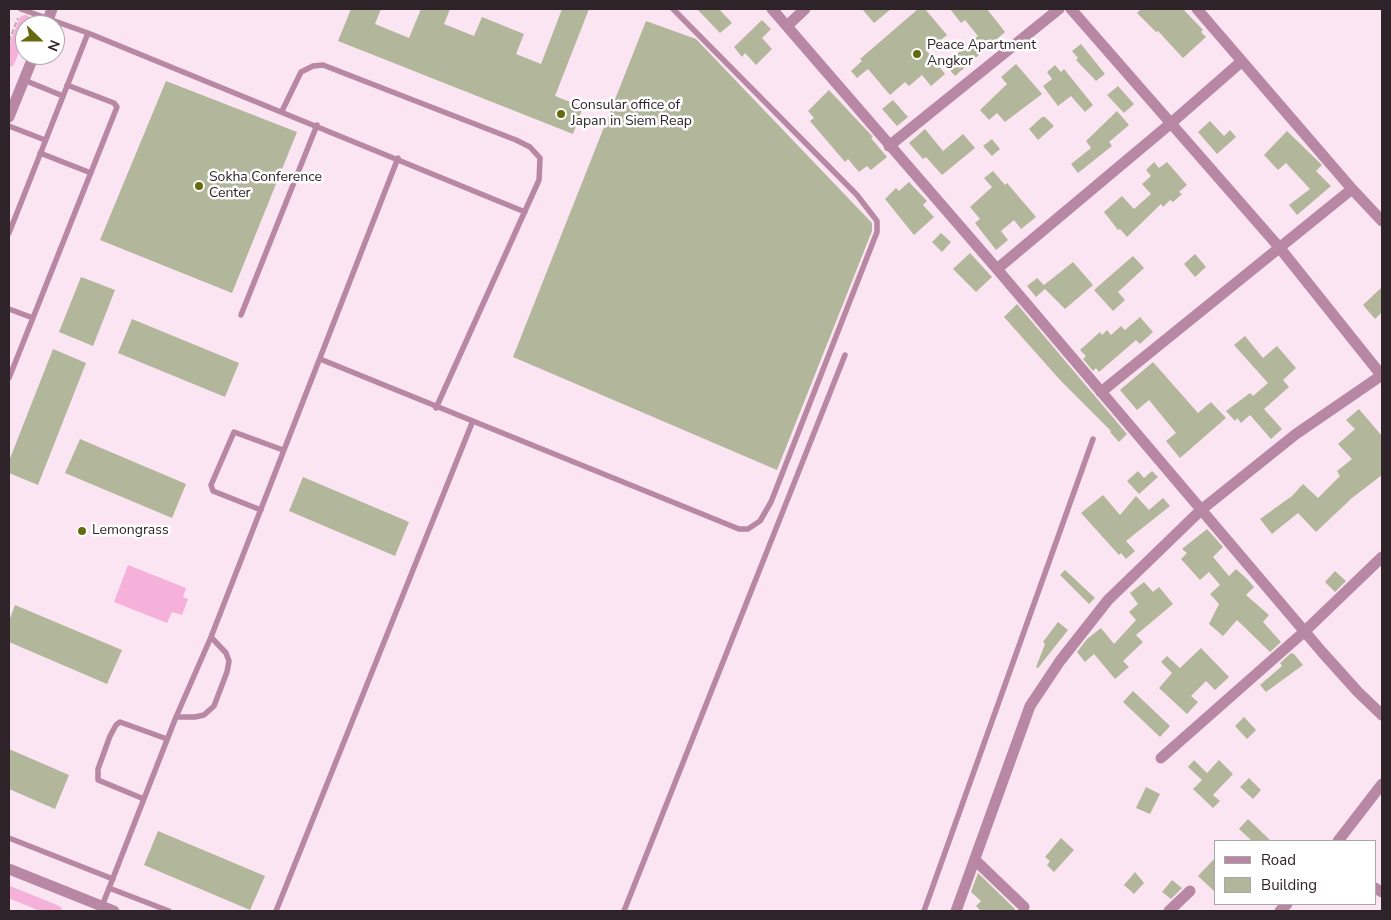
<!DOCTYPE html>
<html>
<head>
<meta charset="utf-8">
<style>
  body { margin:0 }
  #map { position:relative; width:1391px; height:920px; overflow:hidden; background:#fce5f2; font-family:"Nunito Sans",sans-serif }
  canvas { display:block }
  .frame { position:absolute; inset:0; border:10px solid #2e2329; pointer-events:none }
  .legend { position:absolute; left:1214px; top:840px; width:162px; height:65px; box-sizing:border-box; background:#fff; border:1px solid #aba7a9; margin:0; padding:6px 9px; list-style:none; font-size:15px; color:#2e2329 }
  .legend li { display:flex; align-items:center; gap:10px; height:25px }
  .legend b { width:25px; border:1px solid #aba7a9 }
  .north { position:absolute; left:15px; top:15px; width:50px; height:50px; box-sizing:border-box; background:#fff; border:1px solid #aba7a9; border-radius:50%; rotate:112deg; font-size:14px; font-weight:700; line-height:20px; text-align:center; color:#2e2329 }
  .north::after { content:''; display:block; margin:auto; width:18px; height:22px; background:#646a0d; clip-path:polygon(50% 0,100% 100%,50% 72%,0 100%) }
</style>
</head>
<body>
<div id="map">
<canvas width="1391" height="920"></canvas>
<div class="frame"></div>
<ul class="legend">
<li><b style="height:6px;background:#b787a4"></b>Road</li>
<li><b style="height:14px;background:#b2b69a"></b>Building</li>
</ul>
<div class="north">N</div>
</div>
<script>
const context = document.querySelector('canvas').getContext('2d');
context.lineJoin = 'round';
function fill(path, color) { context.fillStyle = color; context.fill(path, 'evenodd'); }
const toPath = rows => new Path2D(rows.map(r => 'M' + r).join(''));
function stroke(path, color, width, dash) { context.strokeStyle = color; context.lineWidth = width; context.lineCap = dash ? 'butt' : 'round'; context.setLineDash(dash || []); context.stroke(path); }
function drawText(font, color, halo, rows, align = 'center') {
  context.font = font + ' "Nunito Sans",sans-serif'; context.lineWidth = 5; context.setLineDash([]); context.textBaseline = 'middle'; context.strokeStyle = halo; context.fillStyle = color; for (const [text, x, y, turn = 0] of rows) {
    context.save(); context.translate(x, y); context.rotate((+turn || 0) * Math.PI / 180); context.textAlign = isNaN(turn) ? turn : align; if (halo) context.strokeText(text, 0, 0); context.fillText(text, 0, 0); context.restore();
  }
}
fill(toPath([
  [128,565,186,588,183,597,188,599,182,615,172,612,167,623,114,602]
]), '#f5b1d9');
stroke(toPath([
  [9,61,25,21],
  [9,892,56,911]
]), '#f5b1d9', 12);
fill(toPath([
  [351,9,381,9,375,24,409,38,421,9,450,9,444,24,474,36,482,17,524,34,516,54,541,64,562,9,589,9,555,96,583,107,573,134,338,41],
  [697,9,719,9,732,23,720,33],
  [862,9,891,9,874,23],
  [918,9,925,9,947,35,927,51,945,74,931,86,922,75,909,86,905,82,890,95,868,69,857,78,851,71,862,61,860,59],
  [950,9,987,9,1005,32,955,76,945,64,978,36,965,20,961,23],
  [1141,9,1183,9,1203,30,1201,32,1206,37,1183,58,1158,31,1156,32,1137,13],
  [762,20,771,29,762,38,772,49,756,65,745,53,742,57,734,47],
  [646,21,696,39,872,223,872,231,777,470,513,357],
  [1081,44,1105,74,1096,81,1076,60,1078,58,1072,51],
  [1016,64,1042,94,1005,122,997,113,989,120,980,110,1007,84,1001,77],
  [1055,65,1061,72,1064,69,1093,105,1085,112,1071,96,1058,106,1043,86,1052,79,1047,72],
  [166,81,297,132,232,293,100,240],
  [1118,86,1134,104,1124,113,1107,95],
  [829,90,873,137,871,138,887,157,871,170,867,166,859,172,848,159,845,162,810,121,814,118,808,111],
  [893,100,908,117,897,126,882,109],
  [1117,111,1129,125,1109,142,1112,146,1078,173,1071,164,1091,148,1086,141],
  [1042,117,1045,117,1054,126,1038,140,1029,129],
  [1210,121,1224,136,1230,130,1236,137,1217,154,1198,132],
  [925,129,943,151,963,134,975,148,942,175,926,157,923,159,909,143],
  [1287,131,1322,165,1316,171,1331,186,1297,215,1289,205,1310,189,1286,163,1278,170,1264,155],
  [992,139,1000,149,992,156,983,146],
  [1154,162,1159,168,1167,162,1187,185,1179,192,1182,194,1173,202,1170,200,1163,207,1161,204,1127,237,1120,229,1118,230,1104,212,1122,196,1134,209,1151,194,1142,184,1151,176,1146,170],
  [993,171,1005,185,1007,183,1036,217,1021,229,1014,220,1001,231,1008,240,996,250,975,223,980,219,970,207,992,187,984,178],
  [909,182,927,201,923,205,934,217,914,235,885,199,896,188,899,191],
  [941,233,951,242,942,252,932,242],
  [970,253,992,277,976,292,953,269],
  [1195,254,1206,267,1195,277,1184,264],
  [1133,256,1144,268,1118,292,1125,300,1113,311,1094,290],
  [1073,262,1093,285,1065,309,1045,289,1036,297,1027,286,1037,278,1044,285],
  [81,277,115,290,93,346,59,332],
  [1382,287,1382,312,1375,319,1363,305],
  [1017,304,1127,434,1119,442,1110,432,1111,431,1061,381,1004,317],
  [1140,317,1153,332,1140,344,1136,340,1099,372,1096,368,1093,371,1083,359,1086,356,1080,350,1100,332,1102,335,1107,330,1111,335,1121,326,1125,330],
  [132,319,239,363,225,397,118,353],
  [1245,336,1263,358,1277,346,1296,368,1283,380,1289,387,1264,409,1282,429,1271,439,1250,415,1241,423,1237,418,1235,421,1226,411,1250,393,1253,396,1268,383,1234,345],
  [53,349,86,363,38,485,9,473,9,461],
  [1153,362,1198,413,1211,402,1226,418,1180,458,1166,441,1176,433,1149,400,1137,410,1120,390],
  [1359,409,1382,436,1382,475,1352,498,1316,532,1298,513,1272,534,1260,519,1292,496,1303,484,1318,498,1340,476,1337,471,1352,459,1338,444,1355,429,1346,420],
  [80,439,186,484,172,518,65,473],
  [1138,471,1144,478,1152,471,1158,477,1139,494,1127,481],
  [303,477,409,522,395,556,289,511],
  [1103,495,1120,515,1136,496,1149,510,1163,498,1170,506,1126,541,1135,551,1126,559,1121,553,1119,555,1081,513],
  [1207,529,1223,547,1213,557,1229,576,1236,569,1246,578,1254,587,1246,595,1269,615,1263,622,1281,642,1270,652,1237,620,1223,636,1209,624,1219,604,1210,594,1220,585,1209,572,1200,580,1181,559,1187,553,1182,549],
  [1065,570,1095,598,1089,604,1060,575],
  [1335,571,1346,581,1335,592,1325,582],
  [1144,582,1153,592,1159,587,1173,604,1136,635,1143,642,1123,661,1129,667,1115,679,1094,654,1085,662,1077,652,1087,639,1101,628,1114,644,1136,620,1129,612,1138,604,1130,593],
  [15,605,122,650,107,684,9,642,9,621],
  [1058,622,1068,630,1038,668,1036,667,1045,644,1043,642],
  [1201,648,1229,677,1215,690,1206,681,1191,696,1198,702,1187,714,1159,688,1172,673,1161,662,1167,656,1180,668],
  [1291,653,1294,654,1303,665,1266,692,1260,685,1282,666,1280,663],
  [1133,691,1170,726,1160,737,1123,702],
  [1244,717,1256,730,1247,739,1235,726],
  [9,749,69,775,55,809,9,789],
  [1194,760,1207,773,1219,760,1233,774,1213,795,1220,801,1213,808,1193,789,1202,780,1188,767],
  [1249,778,1261,790,1253,799,1240,787],
  [1146,787,1160,794,1150,814,1136,808],
  [1248,819,1271,841,1252,841,1239,829],
  [158,831,265,876,250,910,144,865],
  [1061,838,1074,850,1054,872,1047,865,1050,861,1045,857],
  [1215,858,1215,892,1198,876],
  [1135,872,1144,883,1134,894,1124,885],
  [978,873,1015,909,1013,911,981,911,976,906,981,901,971,892],
  [1172,880,1182,888,1171,899,1162,892]
]), '#b2b69a');
stroke(toPath([
  [9,41,18,18],
  [23,51,25,45]
]), '#beabb6', 2, [5, 2.5]);
stroke(toPath([
  [21,9,88,33,525,212],
  [24,80,63,96],
  [282,111,301,72,313,66,323,65,516,140,530,147,540,158,539,180,436,408],
  [9,126,45,140],
  [40,153,91,173],
  [9,233,88,33],
  [9,309,33,318],
  [241,315,317,125],
  [320,359,739,529,748,529,760,521,771,502,877,232,877,221,857,195,673,9],
  [9,378,117,107,114,103,67,85],
  [261,510,213,491,211,485,234,432,283,450],
  [176,717,195,717,204,715,214,706,227,672,229,661,226,653,211,637],
  [144,799,98,780,98,769,110,736,116,725,120,722,167,739],
  [9,838,113,879],
  [109,888,169,911],
  [102,906,176,717,211,637,398,158],
  [276,911,472,423],
  [624,911,845,355],
  [924,911,1093,439]
]), '#b787a4', 5.5);
stroke(toPath([
  [772,9,997,269,1322,652,1358,692,1382,715],
  [1071,9,1279,247,1382,376],
  [46,25,52,9],
  [787,26,805,9],
  [9,117,34,55],
  [889,146,1059,9],
  [1352,189,1382,221],
  [997,269,1170,124,1241,62],
  [1101,392,1352,189,1197,9],
  [1161,758,1305,631,1382,557],
  [1338,841,1382,784],
  [975,860,1024,907],
  [9,869,114,911],
  [1375,888,1382,892],
  [956,911,1030,706,1060,661,1108,600,1201,510,1296,434,1382,375],
  [1169,911,1190,891],
  [1280,911,1287,904]
]), '#b787a4', 11);
for (const [x, y, r, color] of [
  [917,54,5,"#646a0d"],
  [561,114,5,"#646a0d"],
  [199,186,5,"#646a0d"],
  [82,531,5,"#646a0d"]
]) { const dot = new Path2D(); dot.arc(x, y, r, 0, 2 * Math.PI); context.fillStyle = color; context.fill(dot); stroke(dot, '#fff', 2); }
drawText('14px', '#2e2329', '#fff', [
  ["Peace Apartment",927,46],
  ["Angkor",927,62],
  ["Consular office of",571,106],
  ["Japan in Siem Reap",571,122],
  ["Sokha Conference",209,178],
  ["Center",209,194],
  ["Lemongrass",92,531]
], 'left');
</script>
</body>
</html>
